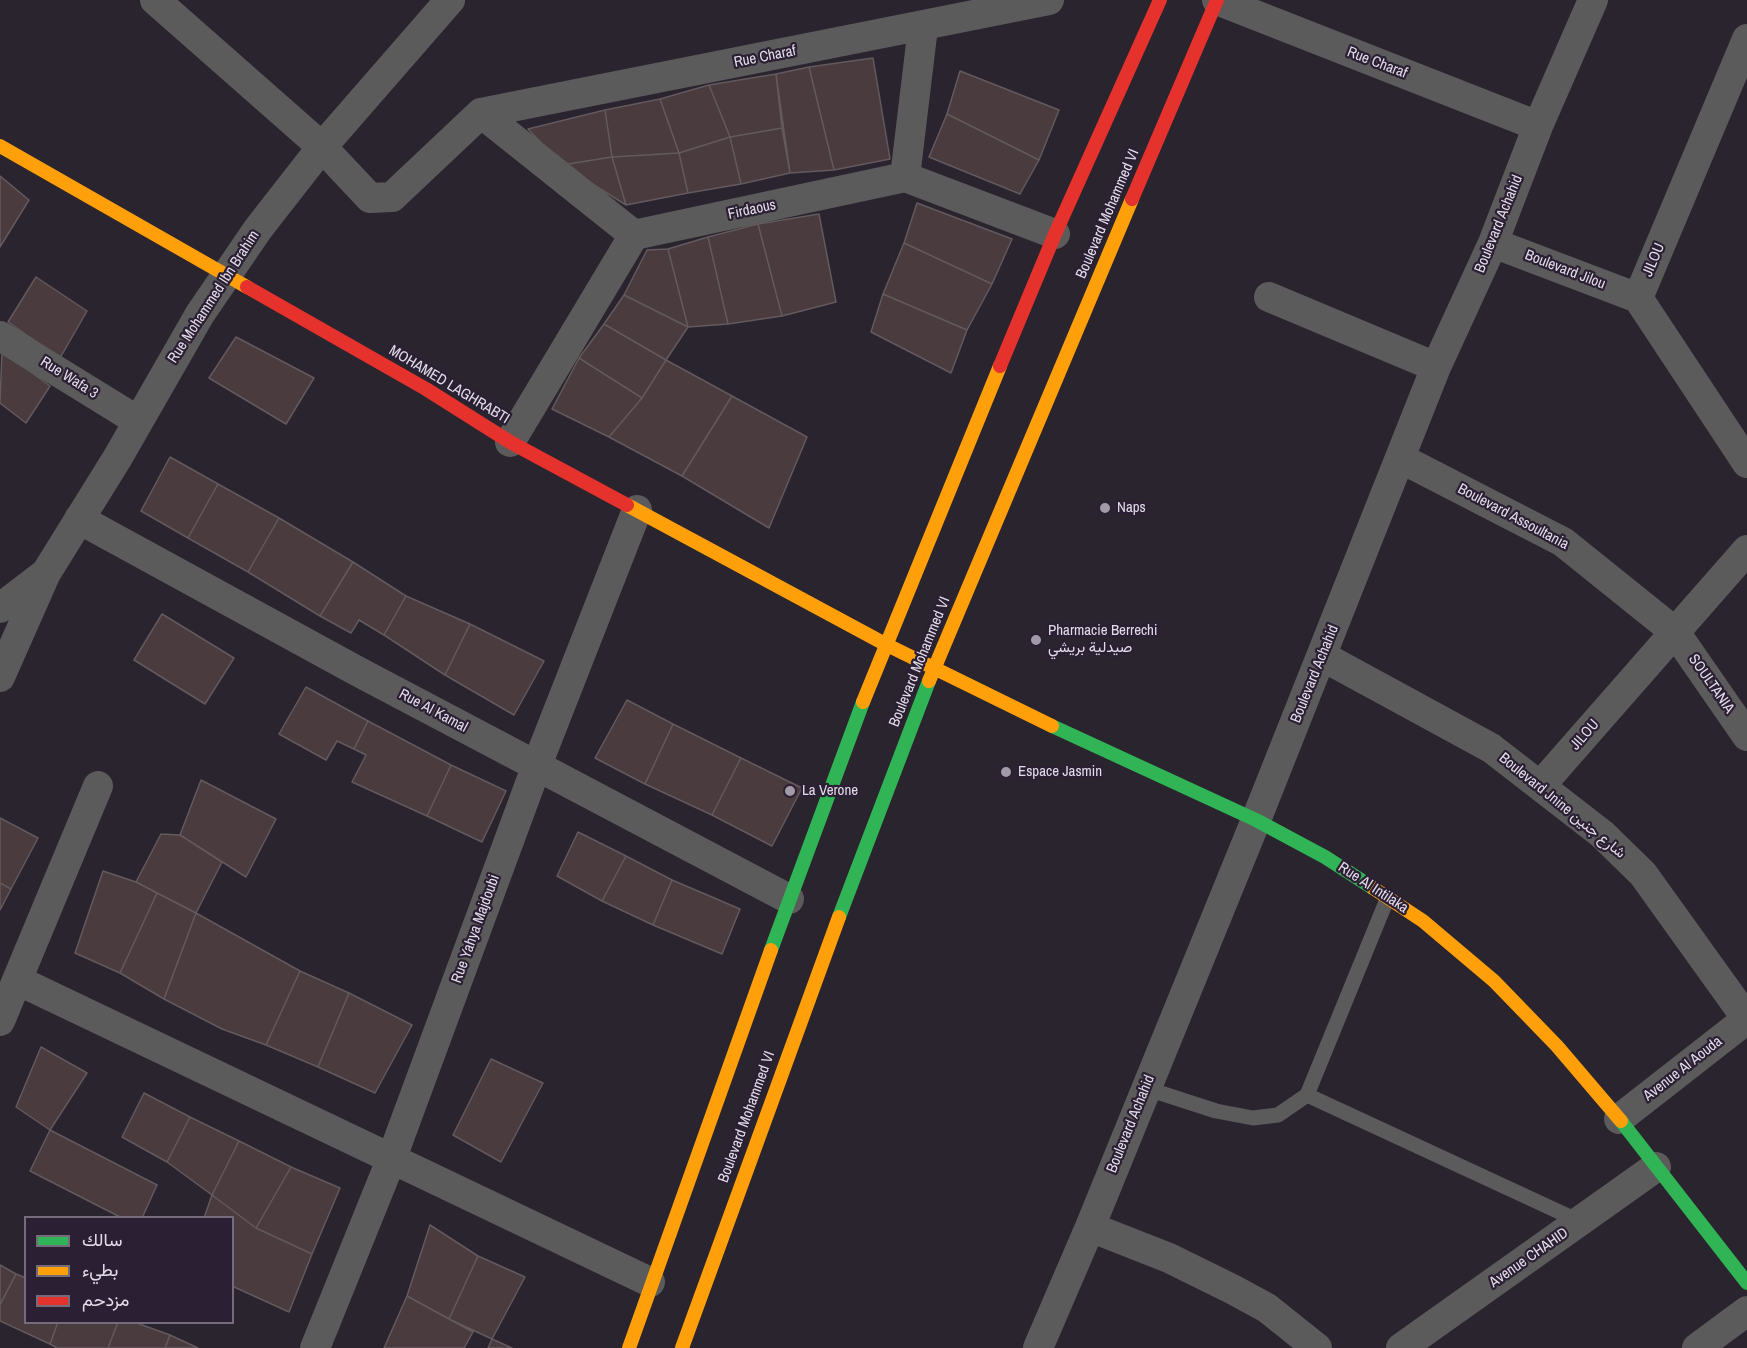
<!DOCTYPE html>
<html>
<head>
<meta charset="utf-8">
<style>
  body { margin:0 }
  #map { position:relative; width:1747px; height:1348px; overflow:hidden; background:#2a242f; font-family:"Archivo Narrow",Vazirmatn,sans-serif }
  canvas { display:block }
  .legend { position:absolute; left:24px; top:1216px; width:210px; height:108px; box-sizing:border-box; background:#2b2033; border:2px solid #746b7b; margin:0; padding:8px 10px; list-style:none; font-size:18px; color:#e2dbe8 }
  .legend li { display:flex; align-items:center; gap:12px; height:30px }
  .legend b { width:30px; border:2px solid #746b7b }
</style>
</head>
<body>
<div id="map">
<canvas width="1747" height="1348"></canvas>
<ul class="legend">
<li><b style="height:8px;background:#30b455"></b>سالك</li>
<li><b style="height:8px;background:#ff9f0a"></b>بطيء</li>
<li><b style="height:8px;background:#e5322d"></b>مزدحم</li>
</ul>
</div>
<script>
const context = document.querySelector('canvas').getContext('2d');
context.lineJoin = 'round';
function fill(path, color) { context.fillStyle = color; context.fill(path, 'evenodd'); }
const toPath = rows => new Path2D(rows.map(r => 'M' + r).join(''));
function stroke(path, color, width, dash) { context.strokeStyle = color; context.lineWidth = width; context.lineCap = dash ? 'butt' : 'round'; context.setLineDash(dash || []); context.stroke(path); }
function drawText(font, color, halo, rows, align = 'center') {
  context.font = font + ' "Archivo Narrow",Vazirmatn,sans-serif'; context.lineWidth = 4.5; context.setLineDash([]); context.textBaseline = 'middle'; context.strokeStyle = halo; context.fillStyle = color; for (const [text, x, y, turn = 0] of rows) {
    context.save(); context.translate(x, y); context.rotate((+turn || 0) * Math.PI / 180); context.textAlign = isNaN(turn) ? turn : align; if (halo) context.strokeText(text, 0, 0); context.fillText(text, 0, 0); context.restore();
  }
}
const building = toPath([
  [873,58,890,159,834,170,809,67,873,58],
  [809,67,834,170,790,173,776,74,809,67],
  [960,71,1059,110,1039,160,947,114,960,71],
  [776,74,782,128,730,137,709,85,776,74],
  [709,85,730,137,679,153,660,99,709,85],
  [660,99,679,153,612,157,605,110,660,99],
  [605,110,612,157,562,165,528,129,605,110],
  [947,114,1039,160,1020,194,929,157,947,114],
  [782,128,790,173,741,184,730,137,782,128],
  [730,137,741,184,688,193,679,153,730,137],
  [679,153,688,193,626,205,612,157,679,153],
  [612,157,626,205,562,165,612,157],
  [0,176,29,200,0,247,0,176],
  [917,203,1012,239,992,284,904,243,917,203],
  [819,214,836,302,782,316,758,224,819,214],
  [758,224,782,316,728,324,708,237,758,224],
  [708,237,728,324,688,327,668,249,708,237],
  [904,243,992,284,967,330,883,294,904,243],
  [668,249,688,327,624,295,647,250,668,249],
  [36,277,87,311,60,358,8,322,36,277],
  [883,294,967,330,951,373,871,332,883,294],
  [624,295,688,327,666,360,604,324,624,295],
  [604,324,666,360,642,398,579,358,604,324],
  [236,337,314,378,286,424,209,378,236,337],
  [2,351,50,386,26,423,0,403,2,351],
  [579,358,642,398,609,437,552,409,579,358],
  [666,360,732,396,682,476,609,437,642,398,666,360],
  [732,396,807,437,769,528,682,476,732,396],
  [170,457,218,484,188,538,141,511,170,457],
  [218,484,279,518,248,572,188,538,218,484],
  [279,518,353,562,320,616,248,572,279,518],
  [353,562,406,596,384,635,359,620,351,633,320,616,353,562],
  [406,596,470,624,445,675,384,635,406,596],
  [162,614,234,658,205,704,134,660,162,614],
  [470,624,544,661,514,715,445,675,470,624],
  [306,687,368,721,354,749,337,741,326,760,279,734,306,687],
  [627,700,673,724,645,784,595,758,627,700],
  [368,721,451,765,427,816,352,782,366,755,354,749,368,721],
  [673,724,741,758,712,815,645,784,673,724],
  [741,758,802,788,772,846,712,815,741,758],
  [451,765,506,791,482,842,427,816,451,765],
  [201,780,276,819,246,877,180,835,201,780],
  [0,818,38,838,11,889,0,883,0,818],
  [578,832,626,856,602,901,557,876,578,832],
  [161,834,180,835,222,862,196,913,136,882,161,834],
  [626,856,672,880,653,925,602,901,626,856],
  [103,871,136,882,157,893,120,973,75,953,103,871],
  [672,880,740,909,722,954,653,925,672,880],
  [0,883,11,889,0,910,0,883],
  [157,893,196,913,164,999,120,973,157,893],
  [196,913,300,971,266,1045,222,1029,164,999,196,913],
  [300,971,349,993,318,1067,266,1045,300,971],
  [349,993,412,1025,375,1093,318,1067,349,993],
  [41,1047,87,1073,50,1130,16,1107,41,1047],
  [491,1059,543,1083,501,1162,453,1135,491,1059],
  [144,1093,190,1117,167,1162,122,1137,144,1093],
  [190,1117,239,1141,212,1195,167,1162,190,1117],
  [50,1130,157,1185,142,1218,122,1218,30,1171,50,1130],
  [239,1141,291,1167,256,1228,212,1195,239,1141],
  [291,1167,340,1188,312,1254,256,1228,291,1167],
  [212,1195,256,1228,312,1254,289,1312,232,1286,232,1218,204,1218,212,1195],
  [430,1225,478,1256,449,1319,407,1296,430,1225],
  [478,1256,525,1277,492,1339,449,1319,478,1256],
  [0,1265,16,1274,0,1305,0,1265],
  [16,1274,26,1278,26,1322,58,1322,50,1344,0,1321,0,1305,16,1274],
  [407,1296,473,1332,464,1348,384,1348,407,1296],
  [58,1322,118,1322,108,1348,57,1348,50,1344,58,1322],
  [118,1322,134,1322,170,1335,165,1348,108,1348,118,1322],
  [170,1335,198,1348,165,1348,170,1335],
  [492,1339,512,1348,488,1348,492,1339]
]);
fill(building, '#493b3e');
stroke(building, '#635a5e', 1.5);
stroke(toPath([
  [1145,1088,1216,1111,1253,1118,1278,1115,1307,1095,1388,897],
  [1307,1095,1581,1222]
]), '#5c5b5b', 15);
stroke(toPath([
  [155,0,322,147,370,198,392,197,481,113],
  [1217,0,1538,126],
  [1747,39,1638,298,1747,463],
  [481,113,634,235,905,177,1055,234],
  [481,113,1049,0],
  [905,177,923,27],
  [1493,243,1638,298],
  [1269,297,1436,367],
  [0,336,138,421],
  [510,442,634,235],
  [1400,458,1563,542,1675,632,1747,736],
  [79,519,357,671,789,899],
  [0,608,46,573,118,457,200,314,258,229,322,147,450,0],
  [1322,656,1491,748,1602,834,1643,874,1747,1019],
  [0,677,46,573],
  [1541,785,1747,550],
  [17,980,650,1282],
  [0,1021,98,786],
  [1619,1119,1747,1019],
  [1090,1227,1169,1258,1232,1289,1267,1308,1317,1348],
  [315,1348,391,1160,537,765,637,510],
  [1038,1348,1090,1227,1256,820,1436,367,1493,243,1538,126,1593,0],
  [1401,1348,1656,1167],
  [1697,1348,1747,1311]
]), '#5c5b5b', 30);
stroke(toPath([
  [1052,726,1256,820,1325,857,1373,888],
  [839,917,929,681],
  [771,950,863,702],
  [1621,1121,1747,1283]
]), '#30b455', 14);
stroke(toPath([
  [0,146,247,287],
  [627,505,885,644,1052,726],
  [929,681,1132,199],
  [863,702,1000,366],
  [1373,888,1423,921,1494,981,1557,1046,1621,1121],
  [629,1348,771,950],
  [682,1348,839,917]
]), '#ff9f0a', 14);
stroke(toPath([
  [1132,199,1217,0],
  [247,287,426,389,510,442,627,505],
  [1000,366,1055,234,1160,0]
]), '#e5322d', 14);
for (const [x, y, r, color] of [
  [1105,508,6,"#a29ba7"],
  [1036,640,6,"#a29ba7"],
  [1006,772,6,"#a29ba7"],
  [790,791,6,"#a29ba7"]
]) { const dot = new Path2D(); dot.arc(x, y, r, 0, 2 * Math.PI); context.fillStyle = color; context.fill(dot); stroke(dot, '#2b2033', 2); }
drawText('15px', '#e2dbe8', '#2b2033', [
  ["Rue Charaf",765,57,-11],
  ["Rue Charaf",1377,63,21],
  ["Firdaous",752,210,-12],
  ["Boulevard Mohammed VI",1108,214,-67],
  ["Boulevard Achahid",1499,224,-68],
  ["JILOU",1654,260,-67],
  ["Boulevard Jilou",1565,270,21],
  ["Rue Mohammed Ibn Brahim",214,297,-57],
  ["Rue Wafa 3",69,378,32],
  ["MOHAMED LAGHRABTI",449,385,31],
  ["Boulevard Assoultania",1513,517,28],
  ["Boulevard Mohammed VI",920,662,-68],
  ["Boulevard Achahid",1315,674,-68],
  ["SOULTANIA",1711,684,55],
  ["Rue Al Kamal",433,711,28],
  ["JILOU",1585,735,-49],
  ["Boulevard Jnine شارع جنين",1562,806,39],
  ["Rue Al Intilaka",1373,888,33],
  ["Rue Yahya Majdoubi",476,929,-70],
  ["Avenue Al Aouda",1683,1069,-38],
  ["Boulevard Mohammed VI",747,1117,-70],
  ["Boulevard Achahid",1131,1124,-68],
  ["Avenue CHAHID",1529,1258,-35]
]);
drawText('15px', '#e2dbe8', '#2b2033', [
  ["Naps",1117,508],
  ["Pharmacie Berrechi",1048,631],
  ["صيدلية بريشي",1048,648],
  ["Espace Jasmin",1018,772],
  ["La Verone",802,791]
], 'left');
</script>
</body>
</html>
